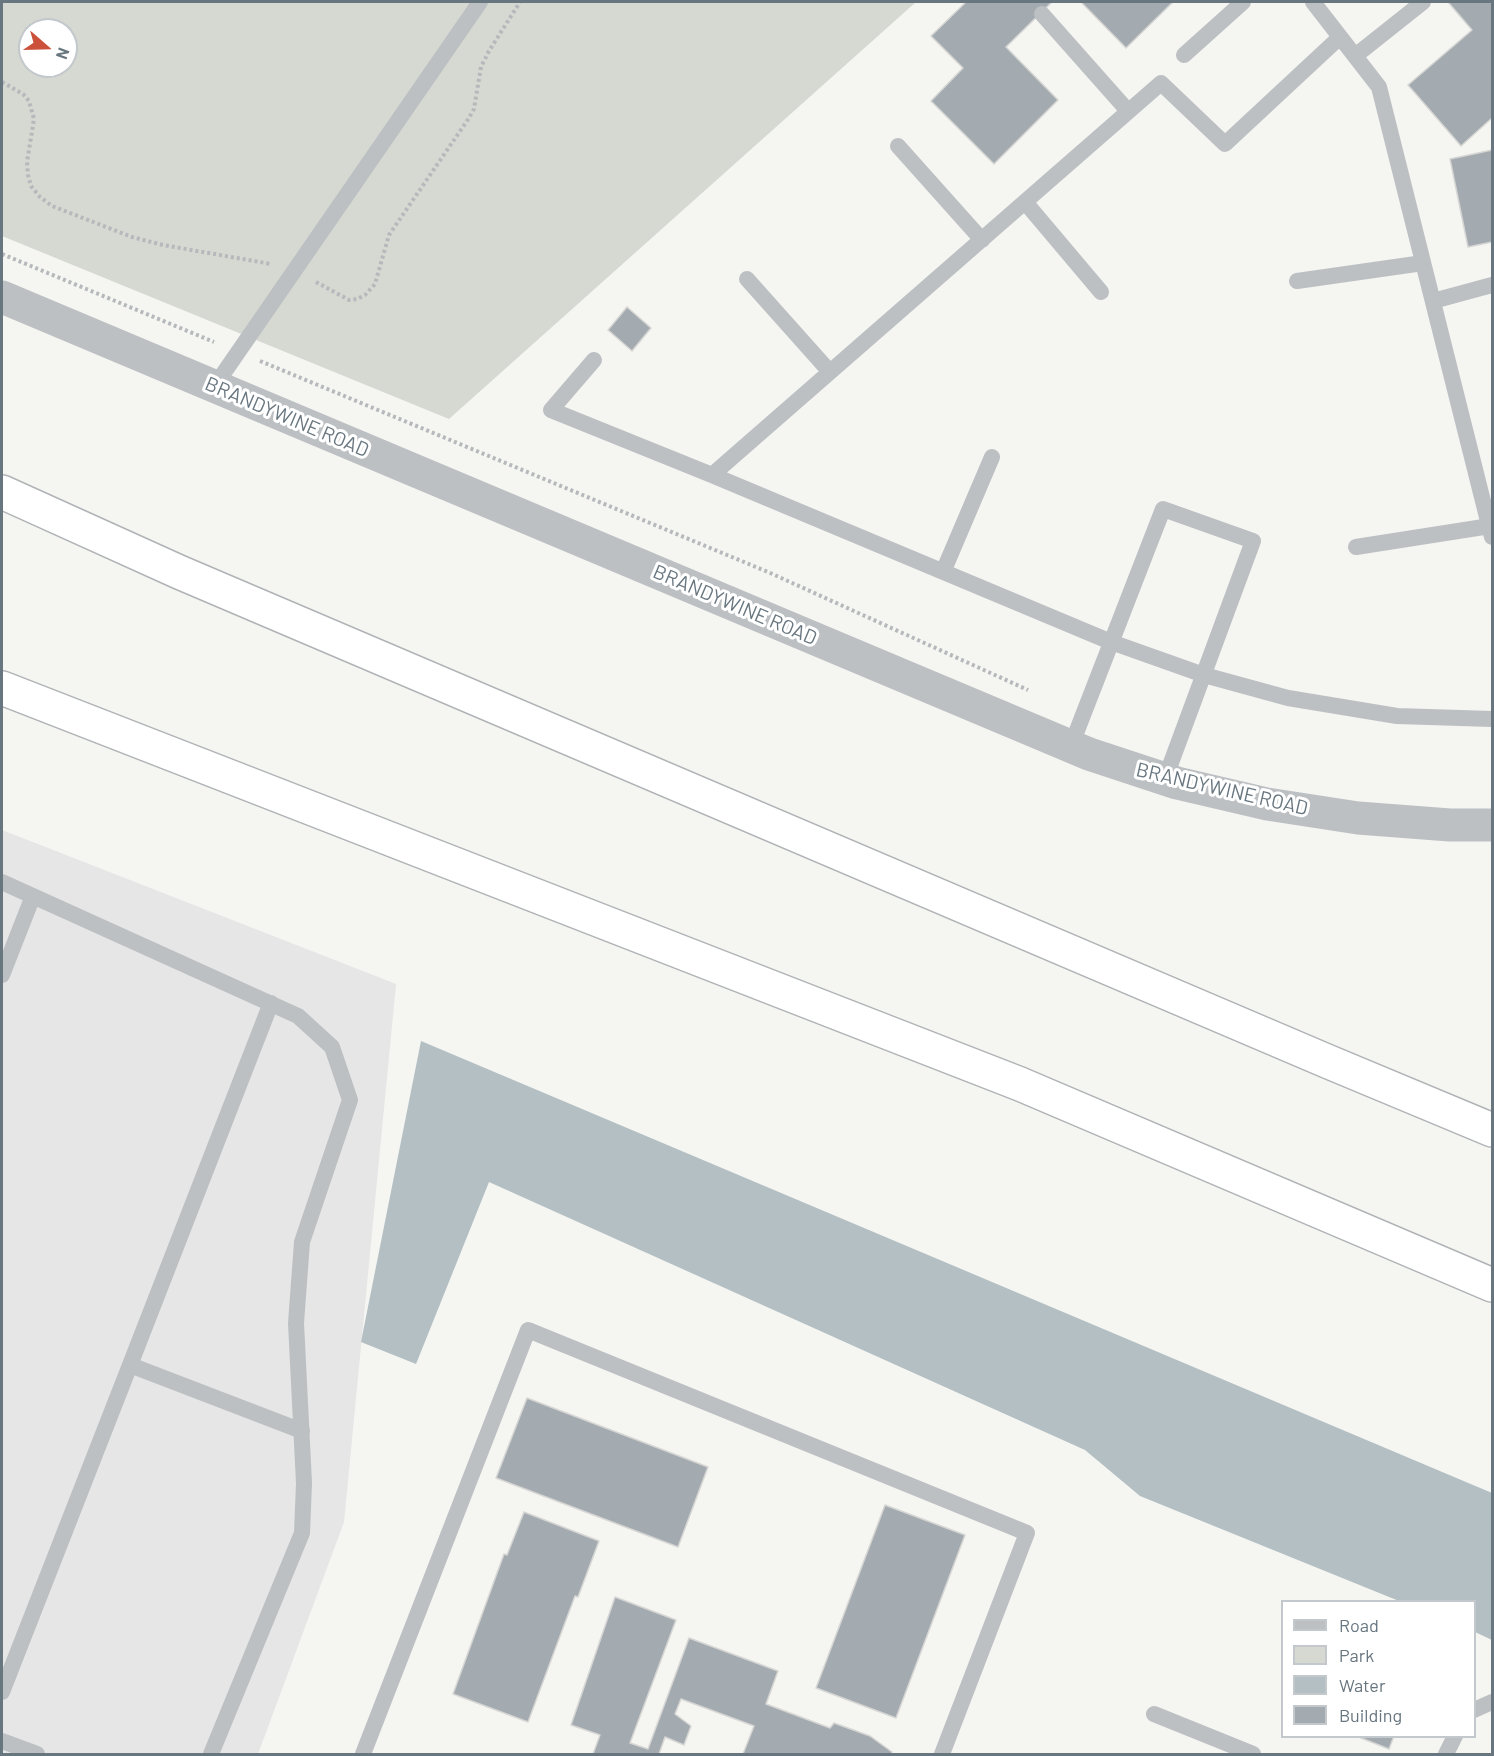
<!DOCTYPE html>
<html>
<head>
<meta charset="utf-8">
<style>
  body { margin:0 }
  #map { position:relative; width:1494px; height:1756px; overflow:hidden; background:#f5f5f2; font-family:Barlow,sans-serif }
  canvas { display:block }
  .frame { position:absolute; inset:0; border:3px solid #68767f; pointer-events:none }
  .legend { position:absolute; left:1281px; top:1600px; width:195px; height:138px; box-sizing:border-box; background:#fff; border:2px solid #c3c8cc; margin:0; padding:8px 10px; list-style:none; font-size:18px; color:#68767f }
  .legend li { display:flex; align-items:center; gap:12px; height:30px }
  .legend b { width:30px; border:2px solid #c3c8cc }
  .north { position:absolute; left:18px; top:18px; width:60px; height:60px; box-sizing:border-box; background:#fff; border:2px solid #c3c8cc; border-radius:50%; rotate:110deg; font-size:16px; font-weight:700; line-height:24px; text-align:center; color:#68767f }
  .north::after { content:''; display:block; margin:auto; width:21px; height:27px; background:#cc513b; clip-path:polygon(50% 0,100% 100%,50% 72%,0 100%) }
</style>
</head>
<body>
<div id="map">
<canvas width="1494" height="1756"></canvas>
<div class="frame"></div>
<ul class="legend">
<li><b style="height:8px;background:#bcc0c3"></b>Road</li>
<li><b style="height:16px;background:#d5d9d2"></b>Park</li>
<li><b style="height:16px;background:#b3bfc2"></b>Water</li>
<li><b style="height:16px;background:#a4abb0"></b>Building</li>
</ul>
<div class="north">N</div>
</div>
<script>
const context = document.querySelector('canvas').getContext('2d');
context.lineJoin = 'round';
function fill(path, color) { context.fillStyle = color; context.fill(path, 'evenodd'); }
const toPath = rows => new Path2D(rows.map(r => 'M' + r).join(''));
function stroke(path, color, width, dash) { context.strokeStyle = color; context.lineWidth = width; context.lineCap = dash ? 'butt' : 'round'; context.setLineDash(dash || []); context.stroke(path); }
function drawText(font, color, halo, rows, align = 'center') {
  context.font = font + ' Barlow,sans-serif'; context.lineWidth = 6; context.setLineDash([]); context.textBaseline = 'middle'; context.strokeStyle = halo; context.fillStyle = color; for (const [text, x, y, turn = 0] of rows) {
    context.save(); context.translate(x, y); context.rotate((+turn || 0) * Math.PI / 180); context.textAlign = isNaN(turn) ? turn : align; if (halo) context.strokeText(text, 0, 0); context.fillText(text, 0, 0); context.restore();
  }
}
fill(toPath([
  [2,830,396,984,344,1522,258,1754,2,1754]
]), '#e5e6e5');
fill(toPath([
  [2,2,916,2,449,419,2,236],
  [30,30,66,30,66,66,30,66]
]), '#d5d9d2');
fill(toPath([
  [421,1041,1492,1493,1492,1640,1475,1632,1474,1602,1399,1601,1140,1496,1085,1450,489,1182,416,1364,361,1342]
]), '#b3bfc2');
const building = toPath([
  [966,2,1052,2,1006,47,1058,100,994,164,931,101,963,68,931,36,966,2],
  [1081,2,1173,2,1126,48,1081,2],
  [1448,2,1492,2,1492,118,1461,146,1408,85,1472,30,1448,2],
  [1492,150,1492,242,1468,247,1450,159,1492,150],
  [627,307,651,328,632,351,608,330,627,307],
  [527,1398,708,1467,678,1547,496,1478,527,1398],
  [885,1505,965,1535,896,1718,816,1688,885,1505],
  [524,1512,599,1541,578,1597,575,1596,528,1722,453,1694,504,1554,507,1555,524,1512],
  [615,1597,676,1620,630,1743,648,1749,689,1638,778,1671,766,1704,830,1728,834,1723,870,1736,892,1752,891,1754,743,1754,754,1726,681,1699,675,1714,691,1726,684,1745,665,1737,659,1754,593,1754,600,1735,571,1725,615,1597],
  [1356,1736,1394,1736,1389,1749,1356,1736]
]);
fill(building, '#a4abb0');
stroke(building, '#d6d6d4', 1.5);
const motorway = toPath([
  [2,492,179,572,1329,1062,1492,1130],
  [2,688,1020,1084,1492,1285]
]);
stroke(motorway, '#b0b3b6', 36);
stroke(toPath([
  [2,82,23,94,29,101,34,119,27,162,28,175,31,186,40,197,52,206,132,237,163,245,271,264],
  [2,254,214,342],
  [316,282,349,300,357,299,365,295,375,284,389,235,469,118,474,109,481,67,489,51,520,2],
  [260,361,768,572,1028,690]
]), '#b6b9bb', 4, [3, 3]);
stroke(toPath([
  [1313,2,1379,87,1492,537],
  [1042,14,1128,111],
  [1340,37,1225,144,1161,83,712,475,1111,642,1204,675,1288,698,1397,716,1492,719],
  [1184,55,1243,2],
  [1355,56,1423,2],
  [898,146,982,240],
  [1025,202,1101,292],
  [747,279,830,372],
  [1297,281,1423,263],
  [1433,301,1492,285],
  [594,360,551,410,712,475],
  [214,387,480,2],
  [1356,547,1490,526],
  [943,572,992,457],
  [1071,746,1163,509,1253,541,1165,779],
  [2,882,298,1016,332,1047,350,1100,302,1242,296,1323,304,1483,302,1533,211,1754],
  [2,975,33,896],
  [130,1365,271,1003],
  [2,1692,130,1365,302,1431],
  [1474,1710,1492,1702],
  [1154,1714,1253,1754],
  [2,1741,37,1754],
  [363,1754,528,1330,1027,1533,942,1754],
  [1446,1754,1455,1736]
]), '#bcc0c3', 16);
stroke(toPath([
  [2,297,1089,754,1177,783,1267,804,1358,818,1450,825,1492,825]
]), '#bcc0c3', 33);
stroke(motorway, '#fff', 33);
drawText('20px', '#68767f', '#fff', [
  ["BRANDYWINE ROAD",287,417,23],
  ["BRANDYWINE ROAD",735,605,23],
  ["BRANDYWINE ROAD",1222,789,13]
]);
</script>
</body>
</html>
